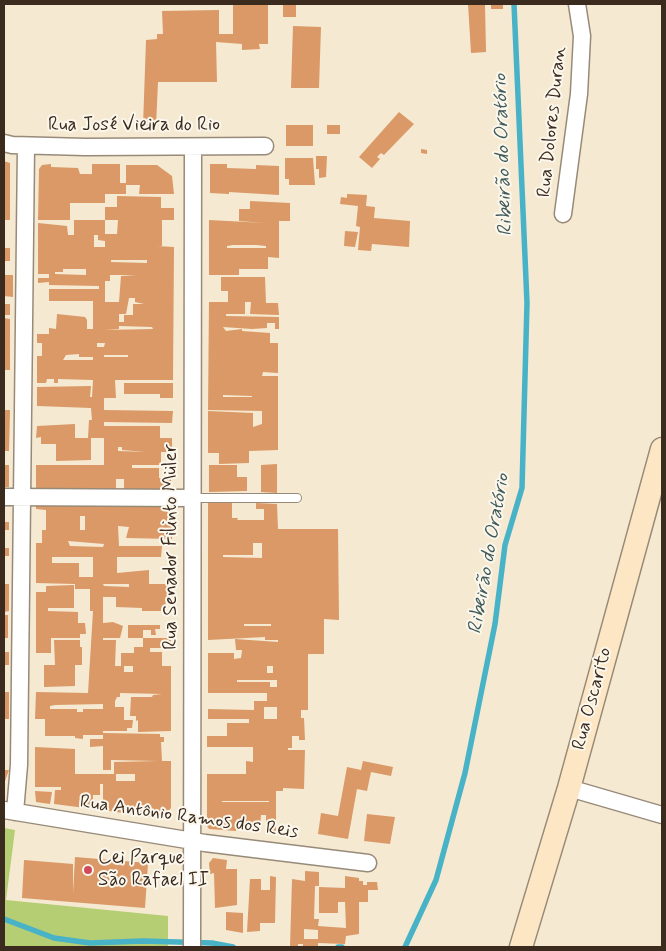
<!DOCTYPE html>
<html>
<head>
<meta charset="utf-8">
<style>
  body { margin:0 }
  #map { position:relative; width:666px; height:951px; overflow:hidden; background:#f5e9d2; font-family:Mynerve,sans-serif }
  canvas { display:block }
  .frame { position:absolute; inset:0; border:5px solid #3b2a1e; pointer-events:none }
</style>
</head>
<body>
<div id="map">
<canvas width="666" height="951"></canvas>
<div class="frame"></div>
</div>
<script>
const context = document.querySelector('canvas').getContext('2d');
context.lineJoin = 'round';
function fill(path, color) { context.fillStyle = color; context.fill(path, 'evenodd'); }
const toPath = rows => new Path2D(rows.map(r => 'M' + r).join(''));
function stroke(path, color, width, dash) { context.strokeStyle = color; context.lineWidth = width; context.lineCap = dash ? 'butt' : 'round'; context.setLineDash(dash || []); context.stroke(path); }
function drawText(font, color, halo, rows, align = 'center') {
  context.font = font + ' Mynerve,sans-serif'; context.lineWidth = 4; context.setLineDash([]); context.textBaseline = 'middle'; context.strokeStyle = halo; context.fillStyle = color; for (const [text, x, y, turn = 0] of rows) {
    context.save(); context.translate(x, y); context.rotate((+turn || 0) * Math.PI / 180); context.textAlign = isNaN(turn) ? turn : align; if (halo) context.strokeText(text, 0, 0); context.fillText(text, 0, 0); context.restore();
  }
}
fill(toPath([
  [4,828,15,830,6,900,168,916,168,947,4,947]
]), '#b6ce73');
stroke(toPath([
  [4,919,54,938,90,943,143,941,212,943,233,947],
  [338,947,342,947],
  [405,947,436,880,465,773,495,624,505,545,522,488,527,303,514,4]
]), '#48b2c7', 5.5);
fill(toPath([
  [233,4,268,4,268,44,259,44,260,49,242,50,242,44,216,42,217,82,158,82,156,126,143,126,146,40,157,39,157,34,163,34,162,11,219,10,219,34,233,34],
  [283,4,296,4,296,17,283,17],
  [468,4,485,4,486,52,471,53],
  [491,4,503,4,503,9,491,9],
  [293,26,321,27,319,88,291,88],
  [399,112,414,124,384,155,381,153,377,157,380,159,372,168,359,157],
  [286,125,313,125,313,146,286,146],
  [327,125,340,125,340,134,327,134],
  [421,149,427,150,427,154,421,153],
  [316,156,327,156,326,177,319,178,319,169,316,169],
  [285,158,313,158,315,185,289,185,289,179,285,179],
  [4,161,10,163,10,220,4,220],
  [51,164,51,167,78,168,80,174,92,174,92,164,120,164,120,183,126,183,126,165,157,165,172,176,174,194,139,194,140,185,126,185,126,194,105,194,105,203,70,203,70,220,38,220,39,169,42,165],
  [210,164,227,164,227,168,256,169,256,165,279,166,279,195,229,192,229,194,210,193],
  [347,194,367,195,366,206,375,207,374,218,410,221,409,247,372,244,371,251,358,250,360,227,356,226,358,206,340,204,341,197,347,198],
  [117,196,161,197,161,208,174,208,174,220,162,220,162,246,157,246,174,247,173,380,115,380,116,398,104,398,104,410,173,411,172,423,104,422,104,426,160,426,160,438,172,438,172,452,161,452,161,465,132,465,132,468,159,468,159,478,171,478,171,488,160,488,160,492,124,492,124,479,116,479,116,492,104,492,104,488,77,488,77,492,36,492,36,465,104,465,104,438,91,438,91,460,56,461,56,444,41,444,41,437,36,438,37,426,75,424,75,438,88,438,89,420,92,420,91,408,37,406,37,387,91,386,90,397,92,397,93,380,58,379,58,383,54,383,54,379,47,379,46,383,37,383,37,356,42,356,42,343,37,343,37,334,49,334,49,328,56,329,57,314,85,317,87,320,87,329,93,329,93,301,49,301,49,289,99,289,99,286,49,285,49,282,38,283,38,278,49,278,49,274,38,274,38,223,67,226,68,235,74,235,74,220,105,220,105,234,117,234,118,220,105,220,105,207,117,207],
  [94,235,98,235,98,240,105,241,105,247,94,247],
  [111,260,147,260,147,263,111,262],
  [63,269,86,269,86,275,55,274,55,272,63,272],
  [110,275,137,275,121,276,119,302,105,302,105,281,110,281],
  [129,298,135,298,135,302,144,304,133,304,133,315,124,315,124,322,119,322,119,314,126,314],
  [119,326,152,327,153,329,105,330,119,329],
  [97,343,105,343,104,347,97,347],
  [79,354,79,357,93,357,93,360,63,360,66,355],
  [104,355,128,355,128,357,104,357],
  [118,447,122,447,122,450,146,452,118,451],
  [250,201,290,203,290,221,279,221,279,258,268,257,268,269,239,269,239,275,209,275,209,220,265,223,239,221,239,209,250,209],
  [233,245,256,245,266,246,266,248,227,248,227,246],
  [345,231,358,232,355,247,344,246],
  [4,248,10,248,10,261,4,261],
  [4,275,13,275,13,297,4,296],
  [221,277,265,277,266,303,278,303,279,315,250,314,251,302,245,302,245,314,226,314,226,316,279,317,279,329,275,329,275,323,267,323,267,328,252,329,223,327,226,331,242,329,242,331,270,333,270,343,278,343,278,373,263,372,262,376,278,376,278,450,249,451,249,463,219,464,219,453,208,453,208,411,253,413,253,427,262,424,262,411,208,410,209,302,228,302,228,291,221,291],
  [223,395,252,396,252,397,223,397],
  [4,304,10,304,10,315,4,315],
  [4,318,10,319,10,370,4,370],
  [124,383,173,383,173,398,160,398,160,394,124,394],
  [4,410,10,410,9,451,4,451],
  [277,464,277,493,261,492,261,465],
  [4,465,9,465,9,487,4,487],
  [209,465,237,465,237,477,247,477,247,491,209,492],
  [36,503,162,504,162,509,172,510,172,539,126,538,129,527,118,526,119,546,162,546,161,557,117,557,117,573,149,570,149,584,172,584,171,598,166,598,165,611,142,611,142,608,116,607,116,597,103,597,103,623,113,622,123,626,120,638,103,638,103,640,116,640,115,666,121,666,121,653,134,653,134,647,143,647,143,638,171,638,171,648,150,648,150,652,162,652,162,666,171,666,171,731,138,732,138,720,136,721,136,716,130,716,131,697,152,697,153,695,162,694,120,693,120,697,117,697,115,701,115,707,124,707,124,720,133,720,132,728,127,728,127,731,103,731,103,735,83,735,83,739,75,738,75,736,45,736,45,719,35,719,36,692,88,693,93,611,90,611,90,589,75,589,75,584,36,583,36,543,42,543,42,530,46,530,46,510,36,509],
  [80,516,85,516,85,530,80,530],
  [68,541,104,544,103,547,70,546],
  [52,557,93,557,93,577,79,577,79,563,52,563],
  [103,584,129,584,129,587,104,586],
  [124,666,133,666,133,672,124,672],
  [103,704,103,709,83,709,83,712,77,712,77,709,50,709,50,706,55,705],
  [208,503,232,503,232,518,238,518,237,520,264,520,264,509,256,509,256,503,277,504,278,529,338,529,339,620,324,619,324,654,308,654,308,710,301,710,301,718,304,718,305,740,299,740,299,736,292,736,292,748,288,748,288,750,305,750,304,789,283,788,283,791,276,791,276,832,266,832,266,815,261,815,260,826,237,827,236,831,209,829,207,826,207,774,246,774,246,761,253,762,253,747,207,747,207,736,227,736,227,723,249,723,249,719,208,719,208,709,254,710,254,701,267,701,267,693,208,693,208,653,234,653,234,659,241,658,242,650,236,650,235,639,278,642,278,640,265,640,265,637,208,640],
  [253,543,262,543,262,558,223,557,223,555,253,555],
  [244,624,271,624,271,626,244,626],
  [267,666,273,666,273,673,267,673],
  [237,680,277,680,277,687,270,687,270,682,237,682],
  [264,707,277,707,277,719,264,719],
  [222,801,269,801,269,802,222,802],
  [4,522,9,522,9,530,4,530],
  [4,548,9,548,9,556,4,556],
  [4,584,9,584,9,611,4,612],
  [74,585,74,608,48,608,48,611,78,612,78,623,85,623,86,634,80,634,80,638,51,638,51,653,36,653,36,592,46,592,46,586],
  [4,615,8,615,8,638,4,638],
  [128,625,160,625,160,629,155,629,156,635,151,635,151,630,143,630,143,638,128,638],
  [54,640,80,640,80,647,82,647,82,665,75,665,75,686,44,687,44,665,55,665],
  [4,652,9,652,9,665,4,665],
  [4,692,9,692,9,719,4,719],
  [103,733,160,734,160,737,164,737,164,742,161,742,162,761,171,761,171,808,162,819,103,810,103,784,100,784,100,795,93,795,93,809,54,804,55,790,61,790,61,787,35,787,35,747,75,749,75,774,114,774,114,762,158,761,111,760,111,770,103,770,103,746,90,747,90,739,103,739],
  [116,774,135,774,135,781,116,781],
  [363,761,393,767,391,776,371,772,367,791,357,789,348,839,318,834,321,813,338,816,347,767,361,770],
  [4,770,9,770,4,784],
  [35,791,52,792,50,804,36,802],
  [367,814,395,817,390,844,364,841],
  [75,857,148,863,145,908,22,898,24,860,73,864,73,893],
  [213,858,227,860,226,869,237,869,237,905,215,908,214,873,210,874,209,863],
  [305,871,319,872,319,886,315,886,314,919,319,919,318,926,346,928,345,902,338,902,338,913,319,913,319,887,345,888,345,876,359,878,359,881,363,881,363,885,367,885,367,882,377,882,378,890,368,890,368,902,359,902,359,934,346,936,345,944,318,943,318,947,303,947,303,944,298,944,298,947,290,947,292,879,305,881],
  [304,929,318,930,318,939,304,939],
  [270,876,276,877,275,923,260,923,260,931,247,932,250,879,261,879,261,890,270,890],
  [226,912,243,913,243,933,226,930]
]), '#da9966');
const service = toPath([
  [192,498,297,498]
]);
const minor = toPath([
  [4,143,12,145,85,147,265,146],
  [563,214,579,94,582,36,577,4],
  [4,497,192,498],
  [569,788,662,815],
  [4,810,205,843,368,863],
  [15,812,19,765,26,146],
  [192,947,193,147]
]);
const secondary = toPath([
  [521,947,569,788,662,449]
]);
stroke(service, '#988a78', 10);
stroke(minor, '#988a78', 19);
stroke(secondary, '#988a78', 25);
stroke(service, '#fff', 8);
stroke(minor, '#fff', 16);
stroke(secondary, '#fce6c4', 22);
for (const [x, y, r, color] of [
  [88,870,5,"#d1495b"]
]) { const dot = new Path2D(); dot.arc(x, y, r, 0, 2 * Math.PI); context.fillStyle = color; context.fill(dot); stroke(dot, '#fbf7ec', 2); }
drawText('19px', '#3b2a1e', '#fbf7ec', [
  ["Rua Dolores Duran",553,122,-84],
  ["Rua José Vieira do Rio",134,126],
  ["Rua Senador Filinto Müler",172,547,-90],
  ["Rua Oscarito",593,699,-75],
  ["Rua Antônio Ramos dos Reis",189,818,8]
]);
drawText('19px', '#3b2a1e', '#fbf7ec', [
  ["Cei Parque",98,859],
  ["São Rafael II",98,881]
], 'left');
drawText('italic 20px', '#405a59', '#fbf7ec', [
  ["Ribeirão do Oratório",504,155,-92],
  ["Ribeirão do Oratório",490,554,-80]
]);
</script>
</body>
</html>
